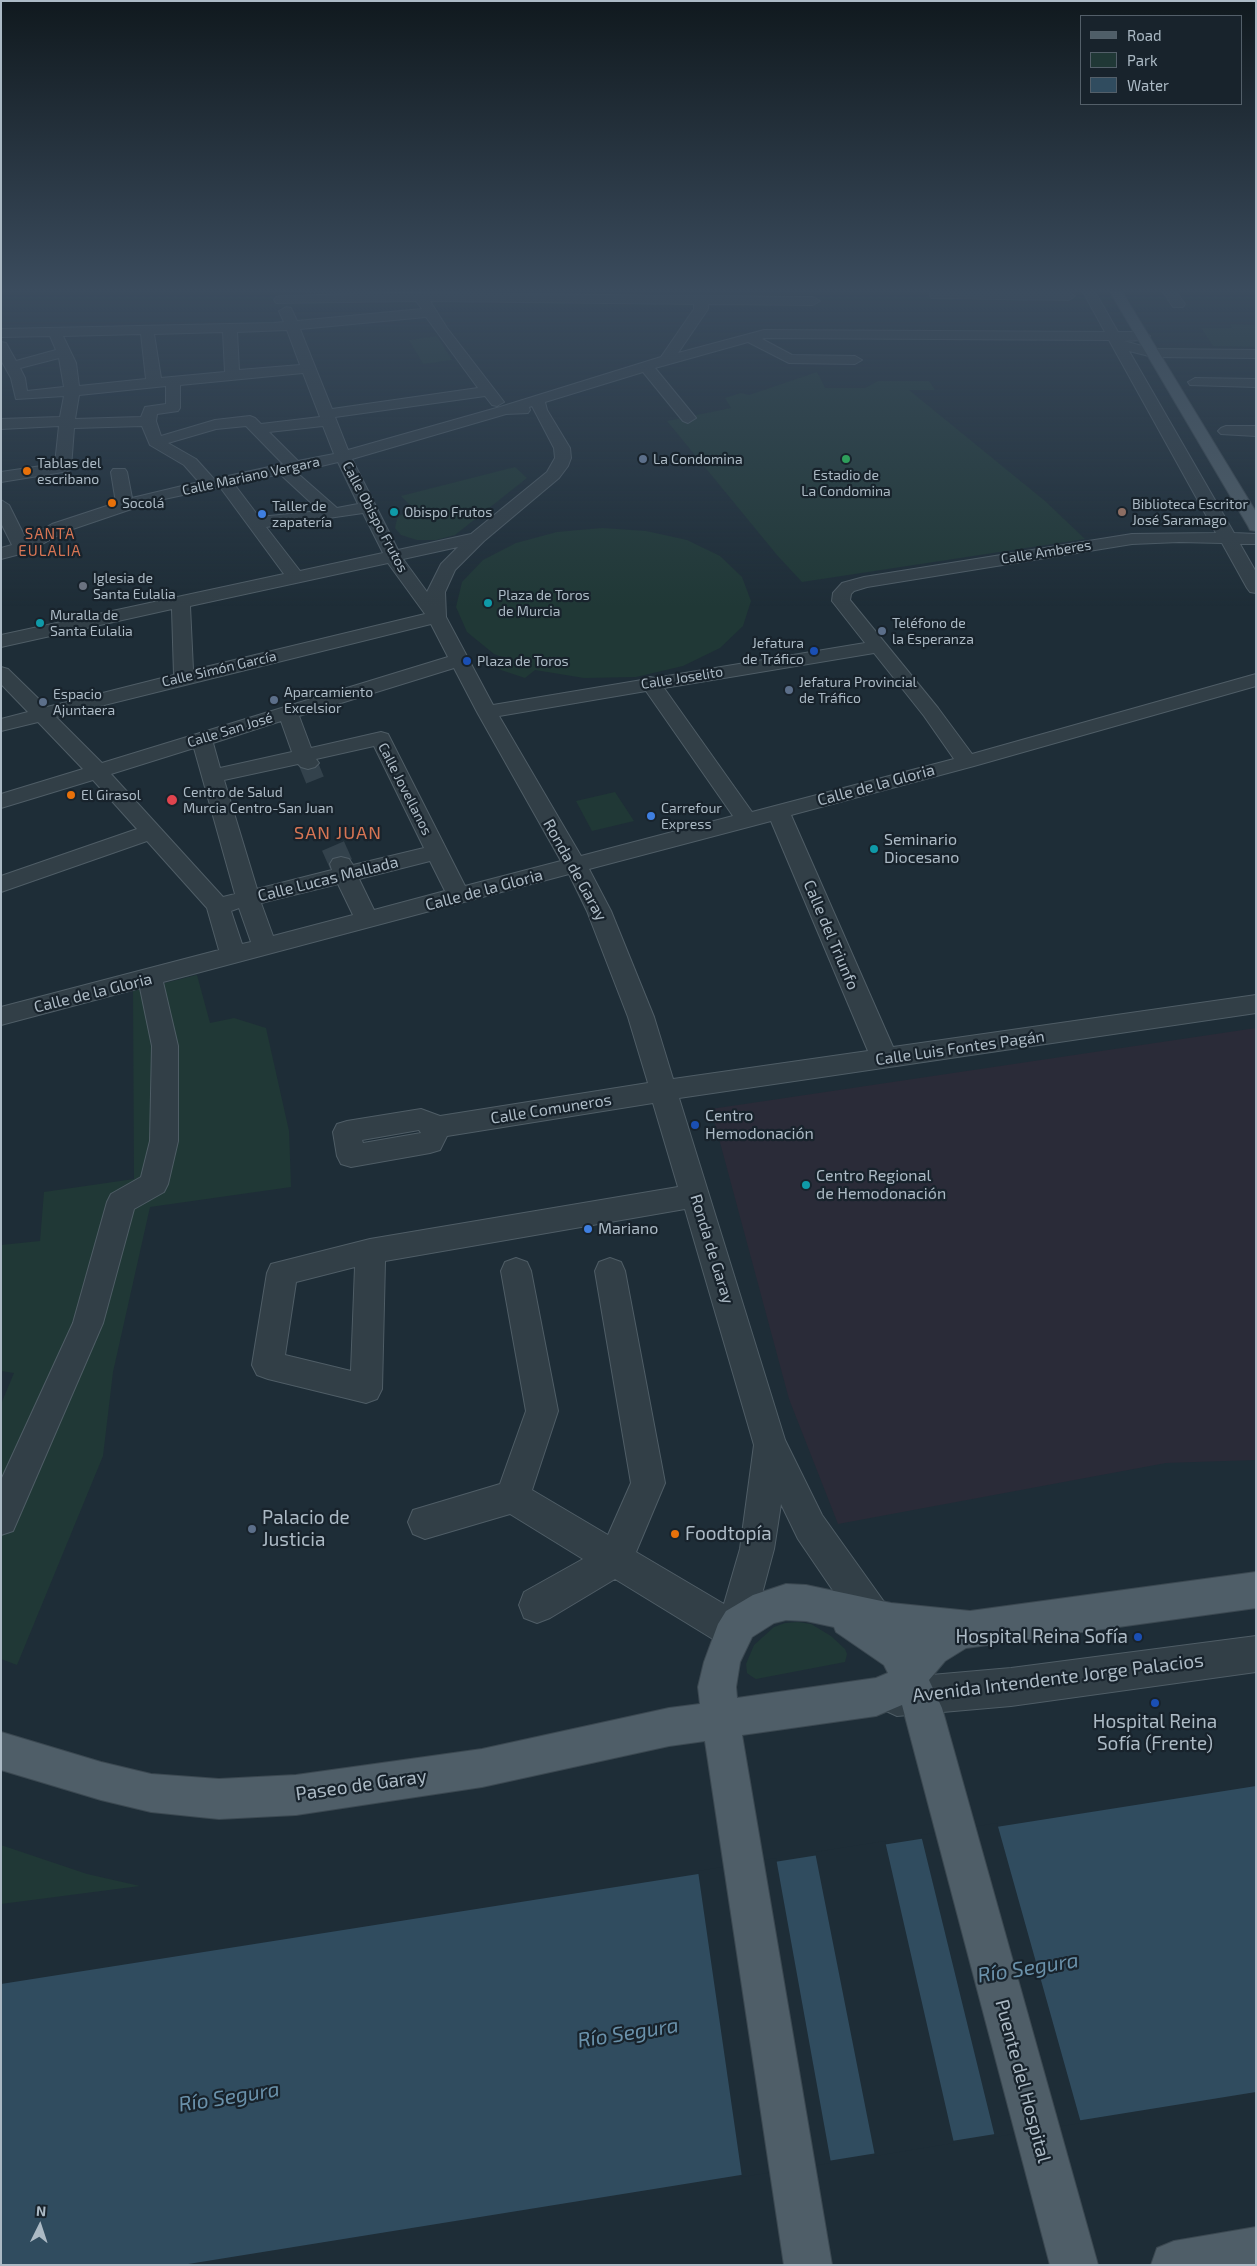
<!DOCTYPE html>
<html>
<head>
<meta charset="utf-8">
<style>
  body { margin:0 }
  #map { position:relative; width:1257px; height:2266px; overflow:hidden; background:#1e2d37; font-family:"Exo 2",sans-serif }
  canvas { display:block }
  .frame { position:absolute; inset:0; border:2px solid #acbac5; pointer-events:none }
  .legend { position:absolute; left:1080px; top:15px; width:162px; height:90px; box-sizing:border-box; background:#18232c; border:1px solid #535f69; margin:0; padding:6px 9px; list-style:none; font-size:15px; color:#acbac5 }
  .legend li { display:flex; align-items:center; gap:10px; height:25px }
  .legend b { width:25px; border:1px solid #535f69 }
  .north { position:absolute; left:15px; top:2201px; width:50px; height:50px; -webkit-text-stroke:4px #18232c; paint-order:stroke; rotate:4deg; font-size:14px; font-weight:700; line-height:20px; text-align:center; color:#acbac5 }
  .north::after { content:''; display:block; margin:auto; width:18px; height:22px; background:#acbac5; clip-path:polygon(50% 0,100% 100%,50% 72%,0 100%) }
</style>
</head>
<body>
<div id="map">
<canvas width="1257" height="2266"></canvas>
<div class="frame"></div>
<ul class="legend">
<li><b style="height:6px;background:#4f5e68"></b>Road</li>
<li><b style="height:14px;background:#203836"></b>Park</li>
<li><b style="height:14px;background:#304c5f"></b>Water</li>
</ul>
<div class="north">N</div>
</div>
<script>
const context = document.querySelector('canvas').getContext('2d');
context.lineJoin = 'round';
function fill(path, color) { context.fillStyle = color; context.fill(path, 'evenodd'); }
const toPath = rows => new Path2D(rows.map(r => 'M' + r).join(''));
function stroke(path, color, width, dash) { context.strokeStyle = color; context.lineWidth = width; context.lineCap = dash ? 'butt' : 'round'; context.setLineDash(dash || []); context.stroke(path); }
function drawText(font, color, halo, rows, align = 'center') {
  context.font = font + ' "Exo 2",sans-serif'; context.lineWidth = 4.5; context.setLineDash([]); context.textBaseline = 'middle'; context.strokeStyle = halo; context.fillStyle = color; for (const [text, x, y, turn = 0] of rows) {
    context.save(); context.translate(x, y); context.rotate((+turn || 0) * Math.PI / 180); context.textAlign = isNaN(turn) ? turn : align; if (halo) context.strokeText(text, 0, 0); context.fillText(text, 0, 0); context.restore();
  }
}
fill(toPath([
  [1256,1028,1256,1460,1166,1463,838,1524,789,1399,711,1109]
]), '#2a2b38');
fill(toPath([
  [299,290,482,290,468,293,304,293],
  [1230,324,1256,325,1256,347,1213,346,1201,328,1232,328],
  [437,336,452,360,423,364,409,340],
  [817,372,825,388,865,388,878,381,929,381,935,390,909,390,1045,501,1085,539,802,582,777,555,667,421,731,408,725,398,741,393,749,395],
  [515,467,527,478,455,535,436,540,417,540,401,535,395,528,397,519,401,515,414,509,401,496],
  [602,528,646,531,687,540,720,556,742,577,751,601,743,626,720,648,683,666,636,677,584,678,535,670,525,678,498,669,509,660,494,654,467,632,456,607,462,582,483,560,516,543,557,532],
  [615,792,634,821,592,831,576,801],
  [197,975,210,1023,234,1018,266,1028,289,1131,291,1187,150,1207,113,1372,103,1456,17,1665,1,1659,1,1404,14,1373,1,1371,1,1245,40,1241,44,1192,134,1179,133,991],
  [798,1622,811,1624,831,1636,845,1649,847,1654,845,1662,756,1679,751,1676,747,1673,746,1664,754,1645,774,1627,785,1623],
  [1,1845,87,1874,140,1886,1,1904]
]), '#203836');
fill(toPath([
  [1256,1786,1256,2092,182,2265,1,2265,1,1984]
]), '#304c5f');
fill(toPath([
  [997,1823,1081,2123,995,2137,921,1835],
  [885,1841,954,2143,875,2156,815,1852],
  [776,1858,831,2163,742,2177,698,1871]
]), '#1e2d37');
stroke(toPath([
  [308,763,315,780]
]), '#33424c', 19, [19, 9]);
stroke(toPath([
  [333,846,341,864]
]), '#33424c', 24, [24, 12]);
const minor = toPath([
  [1082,290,1094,290,1118,332,1143,332,1150,336,1143,340,1124,341,1153,349,1256,350,1256,358,1153,357,1129,351,1234,533,1256,534,1256,544,1240,544,1256,572,1256,593,1250,592,1247,588,1222,543,1179,542,1132,544,867,587,854,591,851,594,850,600,938,708,972,754,1256,674,1256,686,974,766,791,815,893,1047,1256,995,1256,1013,679,1098,785,1440,822,1515,892,1613,897,1626,892,1639,879,1644,866,1639,798,1539,781,1504,774,1549,752,1631,747,1644,734,1649,721,1644,615,1579,550,1618,537,1623,524,1618,519,1605,524,1592,583,1559,510,1514,425,1539,413,1534,408,1522,413,1510,500,1484,526,1411,501,1271,505,1262,516,1258,527,1262,531,1271,558,1411,532,1490,608,1535,631,1483,595,1271,599,1262,610,1258,621,1262,625,1271,665,1483,636,1552,724,1604,740,1549,754,1445,685,1209,385,1261,382,1389,377,1399,366,1403,268,1379,257,1375,252,1365,267,1273,271,1264,370,1239,678,1187,653,1103,447,1136,440,1150,430,1153,351,1167,341,1164,337,1156,333,1132,337,1124,347,1121,421,1109,440,1116,648,1083,628,1017,587,911,569,874,163,982,178,1046,178,1141,168,1184,164,1192,134,1209,103,1323,13,1531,1,1535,1,1480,73,1323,107,1202,111,1194,141,1177,150,1141,152,1046,140,988,1,1025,1,1007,219,950,207,908,147,841,1,892,1,876,137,829,93,780,1,808,1,794,83,769,38,722,1,731,1,719,28,712,1,684,1,667,8,669,47,707,174,675,172,609,1,647,1,635,284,574,220,487,155,501,64,532,28,552,1,559,1,548,12,545,1,523,1,500,9,505,26,539,52,524,116,503,111,472,113,469,125,469,127,472,132,498,199,482,184,465,150,445,142,426,74,428,71,468,69,471,1,482,1,472,55,464,59,426,1,429,1,419,60,417,64,396,16,399,11,378,1,360,1,342,6,343,16,361,56,350,50,336,1,337,1,329,274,323,284,322,279,311,286,307,291,308,297,321,422,309,416,301,276,303,274,300,276,297,281,296,396,293,813,297,820,301,813,305,708,304,708,309,678,353,764,330,1105,332,1082,290],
  [430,301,694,304,694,309,661,357,500,407,348,450,335,417,485,396,492,405,497,406,504,402,447,328,430,301],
  [426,317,478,388,332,409,300,329,426,317],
  [287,330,300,365,239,370,237,332,287,330],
  [223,332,225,372,161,378,154,334,223,332],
  [141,334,146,379,79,386,76,363,63,336,141,334],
  [764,338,1109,340,1216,533,1132,534,864,577,842,583,833,593,832,601,865,643,655,678,650,677,642,680,493,705,446,617,445,592,455,570,484,541,559,478,568,466,571,458,570,448,547,410,545,402,643,372,683,421,688,423,696,418,655,368,748,342,789,363,855,364,862,360,855,356,792,355,762,339,764,338],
  [59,358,64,387,27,391,25,378,20,368,59,358],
  [303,373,320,417,261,424,255,418,250,416,215,420,161,436,156,421,157,414,178,411,180,408,180,385,303,373],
  [166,386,166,404,145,407,141,417,75,419,79,395,166,386],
  [532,406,554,448,555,458,547,472,471,534,398,550,352,459,506,414,528,413,530,410,529,407,532,406],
  [246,426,283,464,214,479,196,459,168,443,216,429,246,426],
  [323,426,334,454,298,461,269,432,323,426],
  [338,462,358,504,337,508,296,472,338,462],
  [280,474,320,511,259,517,234,484,280,474],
  [363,513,383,553,300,571,266,527,363,513],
  [458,547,441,564,427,592,403,559,458,547],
  [388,563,425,614,193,670,190,606,388,563],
  [431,624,448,657,102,763,56,717,431,624],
  [874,653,924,716,954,759,752,812,664,688,874,653],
  [454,668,477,712,561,861,465,886,388,734,381,732,311,748,299,716,454,668],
  [646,691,733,816,581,856,499,716,646,691],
  [281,721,292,752,220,768,213,743,281,721],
  [374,746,424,848,353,865,349,859,341,857,333,859,330,864,332,870,257,889,224,780,298,764,301,767,308,769,315,767,319,763,316,759,374,746],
  [194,748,235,894,223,897,111,774,194,748],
  [771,821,868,1051,673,1079,654,1017,611,911,589,869,771,821],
  [430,861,445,891,374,910,359,879,430,861],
  [338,884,353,915,273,936,261,903,338,884],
  [239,908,251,942,242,944,231,911,239,908],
  [419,1130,421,1133,363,1143,362,1140,419,1130],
  [355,1267,351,1371,285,1355,296,1282,355,1267],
  [1162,290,1175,290,1185,304,1183,307,1173,307,1162,290],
  [936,291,1069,292,1075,296,1069,300,931,298,930,295,931,292,936,291],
  [1195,378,1256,379,1256,387,1190,385,1188,382,1195,378],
  [1226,426,1256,426,1256,436,1221,434,1218,431,1221,428,1226,426],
  [1256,1636,1256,1672,1011,1706,897,1716,884,1710,878,1697,884,1684,897,1678,1011,1668,1256,1636]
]);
const major = toPath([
  [1109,290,1121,290,1256,512,1256,531,1250,530,1248,526,1109,290],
  [1256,1572,1256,1608,966,1648,945,1661,929,1680,942,1708,1098,2265,1050,2265,902,1705,876,1716,742,1735,832,2265,784,2265,705,1741,669,1746,482,1787,296,1815,219,1819,151,1812,101,1800,1,1770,1,1732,101,1762,151,1774,219,1779,296,1775,482,1749,669,1708,700,1704,698,1687,704,1662,718,1624,726,1611,753,1595,786,1584,806,1585,891,1603,970,1611,1256,1572],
  [786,1620,806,1621,834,1627,836,1632,884,1665,888,1673,876,1678,737,1698,736,1687,740,1662,752,1637,774,1623,786,1620],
  [1256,2227,1256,2265,1151,2265,1157,2248,1174,2241,1256,2227]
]);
stroke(minor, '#4f5d66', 2);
stroke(major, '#3b4851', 2);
fill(minor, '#323f47');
fill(major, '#4f5e68');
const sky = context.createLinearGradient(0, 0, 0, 607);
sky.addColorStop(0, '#10191e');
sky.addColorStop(0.48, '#3b4c5e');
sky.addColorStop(1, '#3b4c5e00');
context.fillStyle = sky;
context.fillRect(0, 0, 1257, 607);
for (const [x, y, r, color] of [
  [643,459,5,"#5c6f8a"],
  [846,459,5,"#2e9e5b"],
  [27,471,5,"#e8710a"],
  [112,503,5,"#e8710a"],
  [394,512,5,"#0f9aa8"],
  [1122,512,5,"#8d6e63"],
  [262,514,5,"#3f7fe0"],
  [83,586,5,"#6b7280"],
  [488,603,5,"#0f9aa8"],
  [40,623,5,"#0f9aa8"],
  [882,631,5,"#5c6f8a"],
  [814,651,5,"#1a4fb4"],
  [467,661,5,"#1a4fb4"],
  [789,690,5,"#5c6f8a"],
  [274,700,5,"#5c6f8a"],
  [43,702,5,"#5c6f8a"],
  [71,795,5,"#e8710a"],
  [172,800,6,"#e0444e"],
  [651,816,5,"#3f7fe0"],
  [874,849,5,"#0f9aa8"],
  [695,1125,5,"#1a4fb4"],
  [806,1185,5,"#0f9aa8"],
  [588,1229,5,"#3f7fe0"],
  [252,1529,5,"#5c6f8a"],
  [675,1534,5,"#e8710a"],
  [1138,1637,5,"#1a4fb4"],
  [1155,1703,5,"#1a4fb4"]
]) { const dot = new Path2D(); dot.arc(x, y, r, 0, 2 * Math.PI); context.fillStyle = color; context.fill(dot); stroke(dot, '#18232c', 2); }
drawText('14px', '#acbac5', '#18232c', [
  ["La Condomina",653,459],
  ["Tablas del",37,463],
  ["escribano",37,479],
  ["Estadio de",846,475,"center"],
  ["La Condomina",846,491,"center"],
  ["Socolá",122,503],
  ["Biblioteca Escritor",1132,504],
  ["José Saramago",1132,520],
  ["Taller de",272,506],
  ["zapatería",272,522],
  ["Obispo Frutos",404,512],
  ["Iglesia de",93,578],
  ["Santa Eulalia",93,594],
  ["Plaza de Toros",498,595],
  ["de Murcia",498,611],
  ["Muralla de",50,615],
  ["Santa Eulalia",50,631],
  ["Teléfono de",892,623],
  ["la Esperanza",892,639],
  ["Jefatura",804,643,"right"],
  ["de Tráfico",804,659,"right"],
  ["Plaza de Toros",477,661],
  ["Jefatura Provincial",799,682],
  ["de Tráfico",799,698],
  ["Aparcamiento",284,692],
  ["Excelsior",284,708],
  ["Espacio",53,694],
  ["Ajuntaera",53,710],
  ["Centro de Salud",183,792],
  ["Murcia Centro-San Juan",183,808],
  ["El Girasol",81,795],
  ["Carrefour",661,808],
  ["Express",661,824]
], 'left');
drawText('14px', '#acbac5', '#18232c', [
  ["Calle Mariano Vergara",251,476,-12],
  ["Calle Obispo Frutos",375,517,62],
  ["Calle Amberes",1046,552,-9],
  ["Calle Simón García",219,669,-13],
  ["Calle Joselito",682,678,-9],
  ["Calle San José",230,730,-17],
  ["Calle Jovellanos",405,789,63]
]);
context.letterSpacing = '1px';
drawText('15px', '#d77554', '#18232c', [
  ["SANTA",50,534],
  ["EULALIA",50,551]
]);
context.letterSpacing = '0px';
drawText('16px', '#acbac5', '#18232c', [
  ["Calle de la Gloria",876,785,-15],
  ["Ronda de Garay",575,870,61],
  ["Calle Lucas Mallada",328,879,-14],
  ["Calle de la Gloria",484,890,-15],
  ["Calle del Triunfo",831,935,67],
  ["Calle de la Gloria",93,993,-14],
  ["Calle Luis Fontes Pagán",960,1048,-8],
  ["Calle Comuneros",551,1109,-9],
  ["Ronda de Garay",712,1249,73]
]);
drawText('16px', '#acbac5', '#18232c', [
  ["Seminario",884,840],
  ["Diocesano",884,858],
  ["Centro",705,1116],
  ["Hemodonación",705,1134],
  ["Centro Regional",816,1176],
  ["de Hemodonación",816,1194],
  ["Mariano",598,1229]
], 'left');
context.letterSpacing = '1px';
drawText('18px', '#d77554', '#18232c', [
  ["SAN JUAN",338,833]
]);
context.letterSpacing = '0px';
drawText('19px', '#acbac5', '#18232c', [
  ["Palacio de",262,1518],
  ["Justicia",262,1540],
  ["Foodtopía",685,1534],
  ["Hospital Reina Sofía",1128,1637,"right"],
  ["Hospital Reina",1155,1722,"center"],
  ["Sofía (Frente)",1155,1744,"center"]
], 'left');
drawText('19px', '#acbac5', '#18232c', [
  ["Avenida Intendente Jorge Palacios",1058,1678,-7],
  ["Paseo de Garay",361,1785,-8],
  ["Puente del Hospital",1023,2081,75]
]);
drawText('italic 21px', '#6a91aa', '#18232c', [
  ["Río Segura",1028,1968,-9],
  ["Río Segura",628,2033,-9],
  ["Río Segura",229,2097,-9]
]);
</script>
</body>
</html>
